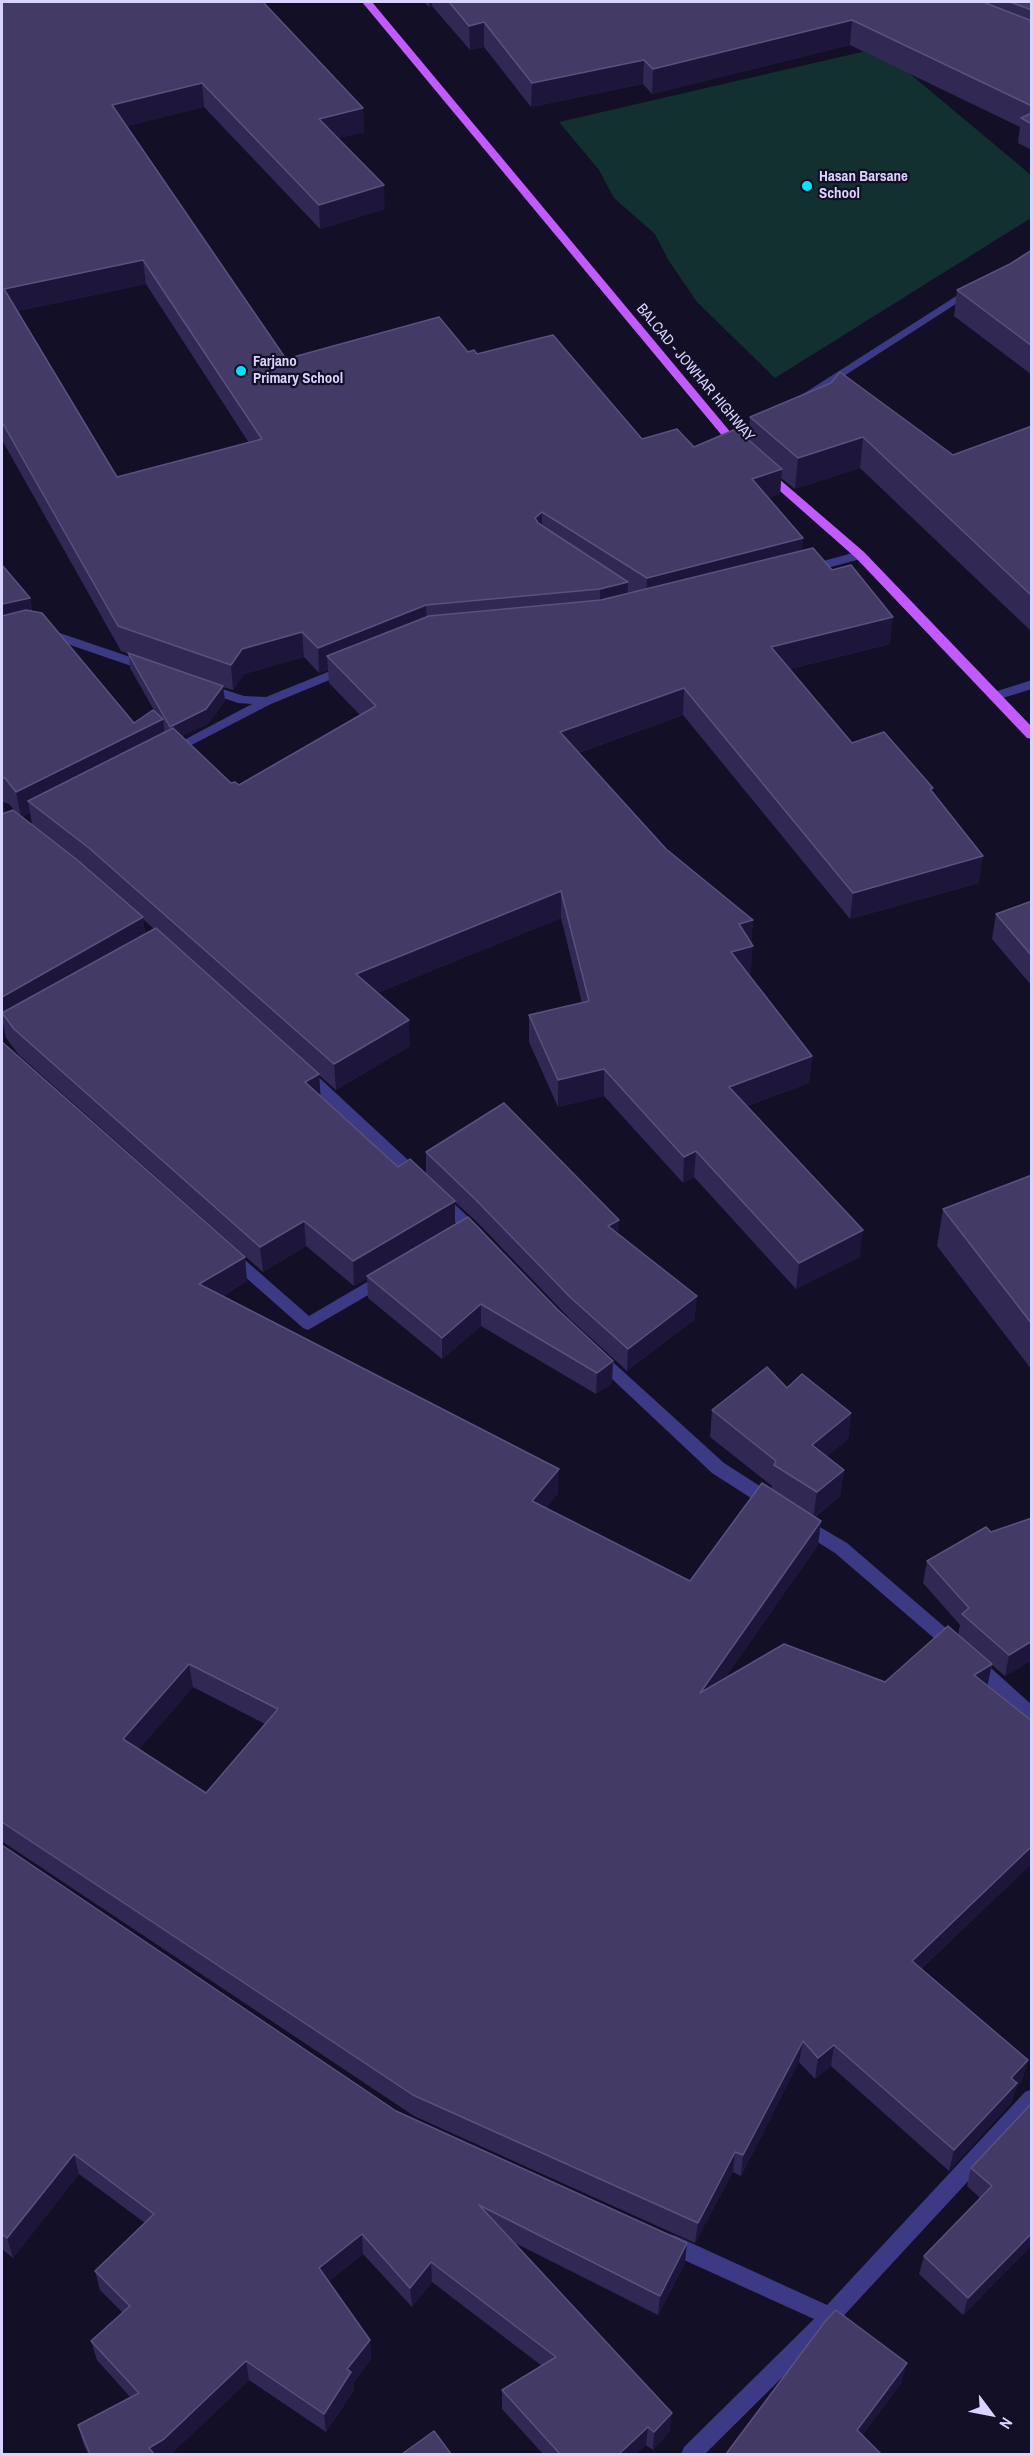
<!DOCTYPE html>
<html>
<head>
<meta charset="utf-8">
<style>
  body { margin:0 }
  #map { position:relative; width:1033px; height:2456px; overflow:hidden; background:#130f26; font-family:"Archivo Narrow",sans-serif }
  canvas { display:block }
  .frame { position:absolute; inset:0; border:3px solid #d9d4ff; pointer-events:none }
  .north { position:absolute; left:961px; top:2384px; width:60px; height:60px; -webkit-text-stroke:4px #130f26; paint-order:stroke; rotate:122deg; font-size:16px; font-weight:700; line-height:24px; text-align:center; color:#d9d4ff }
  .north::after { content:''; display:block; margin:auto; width:21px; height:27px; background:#d9d4ff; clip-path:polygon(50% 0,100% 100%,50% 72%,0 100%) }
</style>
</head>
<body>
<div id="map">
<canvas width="1033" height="2456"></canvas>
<div class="frame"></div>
<div class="north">N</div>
</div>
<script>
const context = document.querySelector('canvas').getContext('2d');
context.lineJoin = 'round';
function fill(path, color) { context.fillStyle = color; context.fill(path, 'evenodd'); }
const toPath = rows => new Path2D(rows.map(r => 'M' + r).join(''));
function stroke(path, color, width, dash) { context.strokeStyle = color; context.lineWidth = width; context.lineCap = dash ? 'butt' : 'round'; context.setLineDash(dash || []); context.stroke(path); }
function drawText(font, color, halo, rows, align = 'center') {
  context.font = font + ' "Archivo Narrow",sans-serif'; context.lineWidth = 4.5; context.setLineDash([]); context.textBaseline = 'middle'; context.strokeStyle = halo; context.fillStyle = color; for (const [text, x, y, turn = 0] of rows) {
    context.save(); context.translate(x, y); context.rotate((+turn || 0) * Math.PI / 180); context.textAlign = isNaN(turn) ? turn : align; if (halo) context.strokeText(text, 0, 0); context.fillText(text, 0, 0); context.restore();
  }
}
fill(toPath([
  [879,48,1031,175,1031,218,775,378,697,302,669,261,655,234,614,198,599,170,559,122]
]), '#12302f');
fill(toPath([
  [972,286,977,289,976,291,802,403,798,404,792,401,972,286],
  [860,551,864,552,864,558,809,573,803,569,805,566,860,551],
  [45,628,151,664,153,667,147,671,143,670,41,635,39,632,41,629,45,628],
  [345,665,351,669,349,672,271,704,176,753,171,754,165,750,252,704,238,703,203,691,201,688,203,685,207,684,244,696,266,697,345,665],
  [1032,680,1032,689,996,700,990,696,991,693,1032,680],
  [306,1069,311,1070,421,1172,423,1176,421,1180,411,1180,301,1078,299,1074,306,1069],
  [440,1193,445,1195,482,1230,485,1234,482,1238,472,1238,435,1203,433,1199,435,1195,440,1193],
  [232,1251,237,1253,309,1316,379,1275,389,1275,392,1279,389,1283,308,1330,303,1328,227,1261,224,1257,227,1253,232,1251],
  [599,1352,604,1354,724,1463,777,1497,779,1502,777,1507,771,1509,765,1507,712,1473,594,1362,591,1358,594,1354,599,1352],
  [803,1517,847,1543,961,1641,963,1646,961,1651,955,1653,949,1651,835,1553,797,1529,795,1524,797,1519,803,1517],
  [975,1657,981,1659,1032,1705,1032,1725,1026,1723,1011,1705,969,1669,967,1664,969,1659,975,1657],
  [1032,2089,1032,2112,837,2323,705,2454,681,2454,684,2447,814,2319,662,2250,659,2243,662,2236,669,2234,676,2236,827,2305,1025,2092,1032,2089]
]), '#3d3a85');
fill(toPath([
  [362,2,372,2,742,446,742,450,734,450,362,2],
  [767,470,771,472,864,552,1032,727,1032,739,1027,738,856,558,763,476,763,472,767,470]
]), '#c25bff');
fill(toPath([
  [2,2,363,108,364,132,338,138,385,209,320,229,204,107,127,126,286,359,468,352,477,354,642,439,694,447,748,440,750,417,831,383,953,455,1032,426,1032,632,860,468,795,489,781,478,780,494,768,498,803,538,802,551,890,644,790,669,852,743,932,792,979,883,850,919,683,715,578,753,666,849,753,920,751,943,751,973,748,974,812,1056,809,1083,747,1106,860,1257,796,1289,694,1177,683,1183,604,1096,558,1107,529,1042,529,1015,582,1003,561,918,377,993,410,1046,336,1090,319,1075,320,1095,398,1167,426,1174,426,1152,618,1234,695,1319,627,1371,570,1319,477,1222,455,1202,455,1225,612,1383,596,1394,481,1326,442,1359,368,1298,367,1279,354,1286,306,1246,263,1272,19,1055,6,1038,3,1024,2,1025,2,565,30,598,32,611,134,723,155,712,130,668,129,654,121,651,2,440],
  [146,284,249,443,117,477,18,311],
  [304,657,319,673,328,670,329,683,360,715,239,785,231,783,182,736,208,724,225,701,223,687,233,690,244,674],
  [3,802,9,804,17,813,5,813],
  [30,813,32,824,22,817],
  [143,919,154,929,145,933],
  [424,2,1032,2,1032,150,1018,143,1020,127,850,45,652,94,643,84,531,107,484,47,470,50,432,6,429,7],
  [1032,250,1032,375,954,316,957,290,1010,264],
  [1032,901,1032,986,992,939,996,914],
  [2,1042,247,1281,223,1296,558,1493,546,1508,690,1581,771,1489,772,1486,710,1437,712,1410,787,1388,851,1413,848,1439,827,1456,844,1470,840,1496,815,1517,821,1521,818,1545,724,1679,885,1682,958,1635,960,1625,923,1583,927,1561,991,1532,1032,1518,1032,1660,1005,1676,992,1665,987,1685,1032,1721,1032,1863,921,1969,1028,2060,1022,2081,1016,2088,1011,2103,949,2171,831,2066,815,2079,799,2062,741,2176,733,2172,695,2243,414,2116,3,1842,2,1842],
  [193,1687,265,1724,206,1793,139,1749],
  [1032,1175,1032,1370,937,1246,943,1209],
  [2,1845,396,2111,685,2263,658,2315,513,2242,670,2431,653,2450,646,2445,636,2454,543,2454,502,2409,502,2390,542,2366,432,2282,412,2307,363,2254,329,2281,370,2340,371,2359,353,2383,354,2390,326,2432,249,2380,171,2454,88,2454,83,2443,78,2425,131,2398,97,2360,91,2341,123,2313,100,2290,95,2271,145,2223,79,2174,13,2258,2,2249],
  [1032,2103,1032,2245,963,2315,919,2274,924,2256,980,2198,967,2186,971,2168]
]), '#312854');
fill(toPath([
  [429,2,432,2,432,6,429,7],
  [852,20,850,45,652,94,653,69],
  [484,22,484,47,470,50,469,26],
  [644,60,643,84,531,107,532,83],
  [202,83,204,107,115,129,112,105],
  [363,108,364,132,321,143,319,119],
  [384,185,385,209,320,229,319,205],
  [143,260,146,284,8,313,4,289],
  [863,437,860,468,795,489,798,458],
  [782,469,780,494,750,504,752,479],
  [542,512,542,537,535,518],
  [803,538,801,563,646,603,647,578],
  [628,582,627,607,600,614,600,589],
  [30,598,33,623,2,630,2,604],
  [426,605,427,630,327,656,328,670,319,673,318,648],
  [893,617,890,644,769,674,771,647],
  [302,632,304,657,244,674,233,690,231,665,242,649],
  [223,686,225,701,208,724,172,741,170,727],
  [684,688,683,715,560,759,560,732],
  [163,719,166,745,28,801,30,813,21,817,16,792],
  [2,796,7,825,2,829],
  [983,856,979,883,850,919,853,893],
  [561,891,561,918,357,1001,356,974],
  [143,917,146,943,2,1013,2,997],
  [753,920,751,947,753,946,751,973,729,979,731,952,739,924],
  [409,1020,410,1046,336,1090,334,1064],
  [812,1056,809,1083,727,1113,729,1087],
  [604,1069,604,1096,558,1107,558,1080],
  [319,1074,321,1100,305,1082],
  [696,1151,694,1177,683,1183,684,1157],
  [455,1201,455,1227,367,1276,367,1279,354,1286,353,1261],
  [619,1220,618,1243,608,1226],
  [304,1221,306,1246,263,1272,260,1247],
  [863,1230,860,1257,796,1289,799,1263],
  [245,1257,247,1281,202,1308,199,1284],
  [697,1296,695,1319,627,1371,628,1349],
  [481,1304,481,1326,442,1359,442,1338],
  [613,1361,612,1383,596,1394,597,1373],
  [851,1413,848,1439,809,1471,812,1445],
  [559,1469,558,1493,532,1525,532,1501],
  [844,1470,840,1496,813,1518,817,1492],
  [821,1521,818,1545,698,1716,700,1693],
  [1032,1641,1032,1660,1005,1676,1009,1655],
  [189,1664,193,1687,128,1762,123,1739],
  [992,1664,987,1687,974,1675],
  [1032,1846,1032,1863,907,1982,912,1961],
  [803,2041,799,2062,741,2176,743,2155],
  [834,2045,831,2066,815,2079,818,2058],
  [1028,2060,1022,2081,1016,2088,1011,2103,949,2171,954,2150,1011,2078],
  [735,2152,733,2172,695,2243,698,2223],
  [74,2154,79,2174,13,2258,7,2238],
  [1032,2233,1032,2245,963,2315,968,2298],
  [362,2234,363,2254,321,2287,319,2268],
  [687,2243,685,2263,658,2315,660,2296],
  [431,2262,432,2282,412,2307,410,2288],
  [370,2340,371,2359,353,2383,354,2390,326,2432,324,2414,347,2369],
  [246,2361,249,2380,171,2454,150,2454,149,2448],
  [907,2363,901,2384,852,2450,857,2430],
  [672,2413,670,2431,653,2450,654,2432],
  [648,2427,646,2445,636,2454,619,2454]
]), '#1d163a');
const building = toPath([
  [2,2,263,2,363,108,319,119,384,185,319,205,202,83,112,105,286,359,439,317,468,352,474,350,477,354,553,335,642,439,677,429,694,447,736,429,782,469,752,479,803,538,647,578,542,512,535,518,538,523,628,582,600,589,426,605,318,648,302,632,242,649,231,665,118,626,2,422,2,2],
  [143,260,262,439,117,477,4,289,143,260],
  [449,2,983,2,1032,21,1032,106,852,20,653,69,644,60,532,83,484,22,469,26,449,2],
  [1010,2,1032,2,1032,10,1010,2],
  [1032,113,1032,124,1021,118,1032,113],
  [1032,250,1032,346,957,290,1010,264,1032,250],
  [840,372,953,455,1032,426,1032,596,863,437,798,458,750,417,831,383,840,372],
  [813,548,832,570,851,565,893,617,771,647,852,743,884,732,933,788,930,789,983,856,853,893,684,688,560,732,666,849,753,920,739,924,753,946,731,952,812,1056,729,1087,863,1230,799,1263,696,1151,684,1157,604,1069,558,1080,529,1015,589,1001,561,891,356,974,409,1020,334,1064,89,848,28,801,173,728,231,783,235,782,239,785,376,706,327,656,429,616,601,600,813,548],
  [2,565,30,598,2,604,2,565],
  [26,610,42,613,134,723,153,710,163,719,16,792,5,778,2,778,2,616,26,610],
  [128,653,223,686,206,709,170,727,128,653],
  [13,810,76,859,143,917,2,997,2,814,13,810],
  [1032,901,1032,956,996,914,1032,901],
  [156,928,319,1074,305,1082,398,1167,410,1159,455,1201,353,1261,304,1221,260,1247,14,1029,2,1013,156,928],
  [2,1042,245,1257,199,1284,559,1469,532,1501,690,1581,762,1483,821,1521,700,1693,784,1644,885,1682,948,1626,992,1664,974,1675,1032,1721,1032,1846,912,1961,1028,2060,1011,2078,1017,2083,954,2150,834,2045,818,2058,803,2041,743,2155,735,2152,698,2223,413,2095,2,1822,2,1042],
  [189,1664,278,1709,206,1793,123,1739,189,1664],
  [504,1103,619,1220,608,1226,697,1296,628,1349,570,1297,476,1200,426,1152,504,1103],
  [1032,1175,1032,1324,943,1209,1032,1175],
  [468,1217,557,1309,613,1361,597,1373,481,1304,442,1338,367,1276,468,1217],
  [767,1367,787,1388,802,1374,851,1413,812,1445,844,1470,817,1492,774,1465,776,1461,712,1410,767,1367],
  [1032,1518,1032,1574,1030,1574,1032,1575,1032,1641,1009,1655,962,1614,969,1608,927,1561,986,1527,991,1532,1032,1518],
  [2,1845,396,2111,687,2243,660,2296,479,2205,672,2413,654,2432,648,2427,619,2454,560,2454,502,2390,556,2357,431,2262,410,2288,362,2234,319,2268,370,2340,347,2369,351,2372,324,2414,246,2361,164,2439,149,2448,154,2454,90,2454,78,2425,139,2393,91,2341,130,2306,95,2271,154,2214,74,2154,7,2238,2,2234,2,1845],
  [1032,2103,1032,2233,968,2298,924,2256,992,2186,971,2168,1032,2103],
  [836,2310,907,2363,857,2430,881,2454,726,2454,827,2319,836,2310],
  [434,2431,451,2454,402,2454,434,2431]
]);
fill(building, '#433a66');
stroke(building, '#5a527e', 1.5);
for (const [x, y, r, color] of [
  [807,186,6,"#00e5ff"],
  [241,371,6,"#00e5ff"]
]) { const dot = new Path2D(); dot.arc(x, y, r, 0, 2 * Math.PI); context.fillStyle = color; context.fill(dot); stroke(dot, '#130f26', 2); }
drawText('bold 15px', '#d9d4ff', '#130f26', [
  ["Hasan Barsane",819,177],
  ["School",819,194],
  ["Farjano",253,362],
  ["Primary School",253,379]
], 'left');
drawText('15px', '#d9d4ff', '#130f26', [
  ["BALCAD - JOWHAR HIGHWAY",695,373,50]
]);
</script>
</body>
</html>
